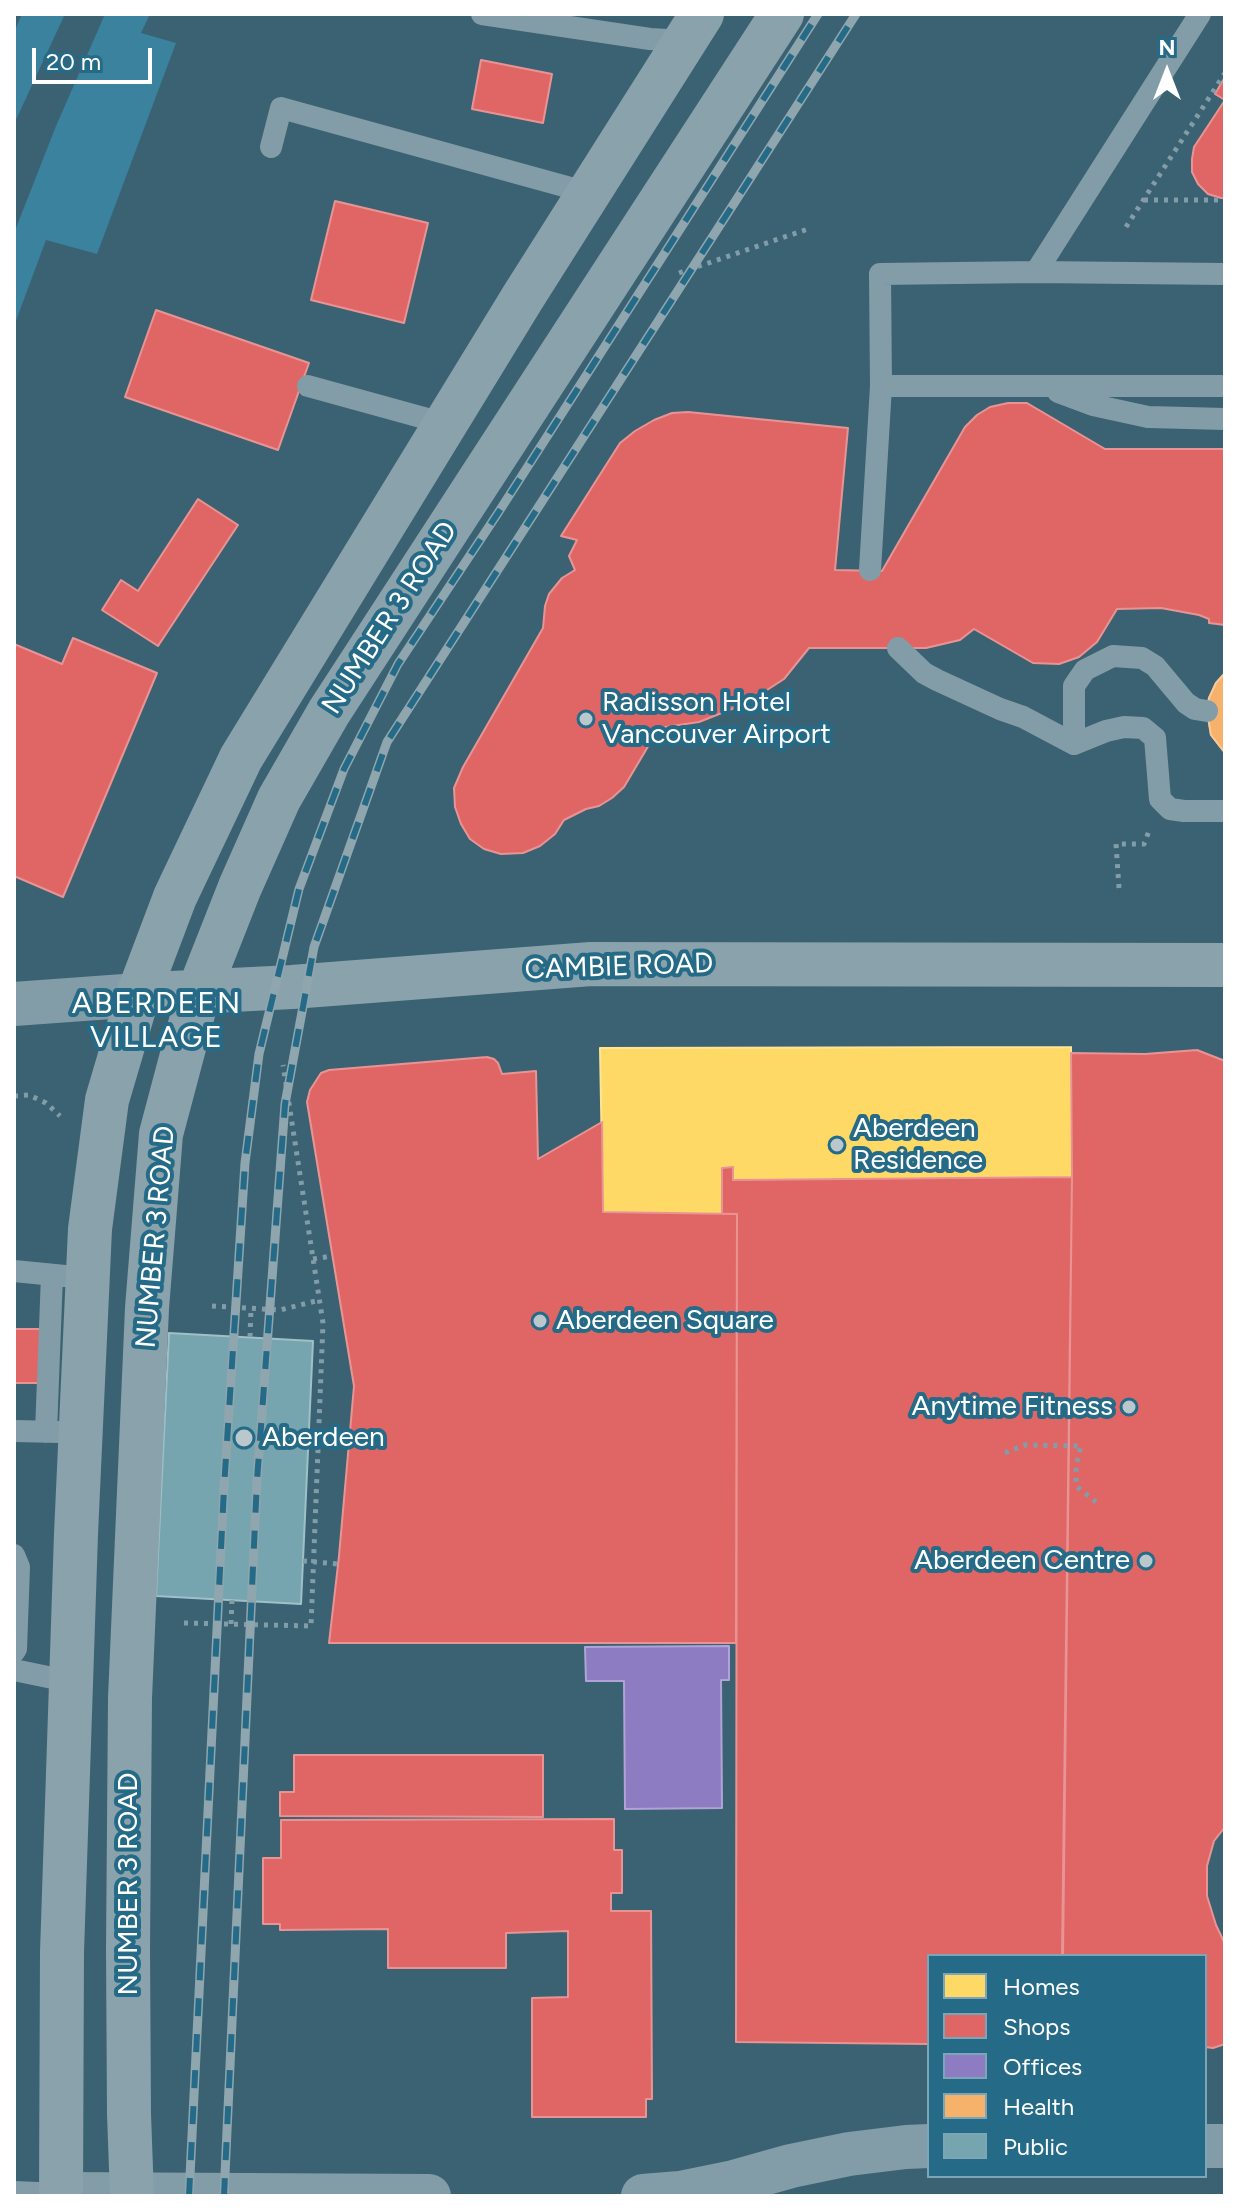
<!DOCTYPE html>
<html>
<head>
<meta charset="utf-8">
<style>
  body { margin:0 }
  #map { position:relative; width:1239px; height:2210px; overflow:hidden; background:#3b6272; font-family:Figtree,sans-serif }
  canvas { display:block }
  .frame { position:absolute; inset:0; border:16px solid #fff; pointer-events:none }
  .legend { position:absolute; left:927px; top:1954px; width:280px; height:224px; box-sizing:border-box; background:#256b88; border:2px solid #7ca6b8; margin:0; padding:10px 14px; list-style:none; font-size:24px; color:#fff }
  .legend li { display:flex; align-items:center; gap:16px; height:40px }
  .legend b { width:40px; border:2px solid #7ca6b8 }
  .north { position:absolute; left:1127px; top:32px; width:80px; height:80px; -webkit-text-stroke:6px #256b88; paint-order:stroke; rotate:0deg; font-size:22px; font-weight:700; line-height:32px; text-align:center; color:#fff }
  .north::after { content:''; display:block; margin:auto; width:28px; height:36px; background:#fff; clip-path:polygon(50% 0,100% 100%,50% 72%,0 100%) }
  .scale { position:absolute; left:32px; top:48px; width:120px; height:36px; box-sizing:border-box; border:4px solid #fff; border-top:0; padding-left:10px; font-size:24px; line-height:28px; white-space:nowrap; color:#fff; -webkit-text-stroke:6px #256b88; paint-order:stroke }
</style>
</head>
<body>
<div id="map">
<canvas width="1239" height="2210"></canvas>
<div class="frame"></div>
<ul class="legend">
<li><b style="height:22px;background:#ffd966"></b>Homes</li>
<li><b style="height:22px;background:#e06666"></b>Shops</li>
<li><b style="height:22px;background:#8e7cc3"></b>Offices</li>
<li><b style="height:22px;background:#f6b26b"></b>Health</li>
<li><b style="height:22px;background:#76a5af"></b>Public</li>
</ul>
<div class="north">N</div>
<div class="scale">20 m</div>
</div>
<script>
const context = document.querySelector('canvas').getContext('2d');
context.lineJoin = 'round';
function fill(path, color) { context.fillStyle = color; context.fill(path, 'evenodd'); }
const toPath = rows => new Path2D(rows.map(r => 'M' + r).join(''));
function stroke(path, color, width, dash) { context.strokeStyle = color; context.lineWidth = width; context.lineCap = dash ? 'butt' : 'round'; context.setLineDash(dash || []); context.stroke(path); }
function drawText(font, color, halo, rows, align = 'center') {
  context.font = font + ' Figtree,sans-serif'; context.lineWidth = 8; context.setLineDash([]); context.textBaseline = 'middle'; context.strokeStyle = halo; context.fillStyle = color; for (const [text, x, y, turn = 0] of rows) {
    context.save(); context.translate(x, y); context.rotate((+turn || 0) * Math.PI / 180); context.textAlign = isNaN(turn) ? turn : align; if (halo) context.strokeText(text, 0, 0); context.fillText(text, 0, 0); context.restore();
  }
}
fill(toPath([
  [22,14,65,14,14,124,14,32],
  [105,14,150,14,141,33,176,43,97,254,46,240,14,326,14,233,56,126]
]), '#3a829d');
const homes = toPath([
  [1071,1047,1072,1177,733,1180,733,1167,722,1168,722,1214,603,1212,600,1048,1071,1047]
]);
fill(homes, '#ffd966');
stroke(homes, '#ffe494', 2);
const shops = toPath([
  [481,60,552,74,543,123,472,109,481,60],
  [1225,77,1225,198,1221,198,1208,194,1198,184,1192,172,1192,159,1194,147,1225,100,1215,94,1225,77],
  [335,201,428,223,404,323,311,300,335,201],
  [156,310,309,363,278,450,125,397,156,310],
  [1008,403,1027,403,1105,449,1224,449,1225,419,1225,847,1225,753,1211,735,1207,711,1209,698,1216,683,1225,673,1225,625,1209,623,1209,619,1199,615,1161,608,1117,609,1097,642,1079,657,1059,664,1033,663,974,629,960,640,926,648,809,648,784,679,747,703,699,722,659,728,624,787,612,798,599,806,586,809,564,820,555,834,540,846,523,853,501,854,484,849,470,839,461,824,455,807,454,788,463,767,543,628,545,606,549,594,562,578,575,570,569,556,577,540,561,536,620,443,635,431,654,420,672,413,688,412,848,428,835,570,882,571,965,427,977,415,990,407,1008,403],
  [198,499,238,525,158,646,102,610,121,580,138,591,198,499],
  [73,638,157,673,63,897,14,876,14,644,62,664,73,638],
  [1197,1050,1225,1061,1225,1827,1214,1841,1207,1866,1207,1896,1216,1925,1225,1944,1225,2044,1213,2048,1205,2047,1205,1956,1063,1956,1072,1177,1071,1053,1145,1054,1197,1050],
  [487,1057,494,1059,498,1063,502,1074,536,1071,538,1159,602,1122,603,1212,737,1214,736,1643,329,1643,339,1556,354,1386,307,1102,310,1090,321,1073,329,1070,487,1057],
  [733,1167,733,1180,1072,1177,1062,1956,929,1956,929,2044,736,2042,737,1214,722,1214,722,1168,733,1167],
  [14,1329,44,1329,43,1383,14,1383,14,1329],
  [294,1755,543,1755,543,1817,280,1816,280,1792,294,1792,294,1755],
  [614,1819,614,1850,622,1850,622,1893,611,1893,611,1911,651,1911,652,2099,646,2099,646,2117,532,2117,532,1998,568,1997,568,1931,506,1933,506,1968,388,1968,388,1929,280,1930,280,1924,263,1924,263,1858,281,1858,281,1820,614,1819]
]);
fill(shops, '#e06666');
stroke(shops, '#e99494', 2);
const offices = toPath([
  [729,1646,729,1680,721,1680,722,1808,625,1809,624,1681,586,1681,585,1647,729,1646]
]);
fill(offices, '#8e7cc3');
stroke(offices, '#b0a3d5', 2);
const health = toPath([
  [1225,419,1225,847,1224,847,1225,753,1211,735,1207,711,1209,698,1216,683,1225,673,1225,419]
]);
fill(health, '#f6b26b');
stroke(health, '#f9c997', 2);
const public = toPath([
  [169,1333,313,1341,301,1604,156,1596,169,1333]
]);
fill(public, '#76a5af');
stroke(public, '#9fc0c7', 2);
stroke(toPath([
  [1144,200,1225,200],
  [1126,227,1225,73],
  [679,273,808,229],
  [1119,888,1116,844,1144,844,1149,831],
  [14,1096,29,1095,46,1103,60,1116],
  [313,1259,332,1256],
  [212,1306,280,1310,320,1300],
  [250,1337,251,1309],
  [1005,1453,1025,1445,1081,1446,1076,1466,1076,1486,1096,1502],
  [303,1561,338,1564],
  [184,1623,311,1626,323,1323,283,1065],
  [231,1624,232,1600]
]), '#829da7', 5, [4, 6]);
stroke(toPath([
  [482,14,650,39,685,41],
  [271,147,281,108,589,193],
  [1036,272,1200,14],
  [880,274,1036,272,1225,274],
  [308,386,446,424],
  [881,386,1225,386],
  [1058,392,1093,405,1148,417,1225,419],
  [870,570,881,386,880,274],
  [898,648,924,673,937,680,1000,709,1023,717,1074,744],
  [1074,744,1074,686,1085,670,1113,656,1142,658,1155,666,1186,703,1195,709,1207,711],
  [1074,744,1106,731,1124,727,1143,728,1155,738,1160,799,1170,809,1184,811,1225,811],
  [14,1271,65,1276],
  [14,1431,60,1432],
  [46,1432,52,1275],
  [14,1555,19,1567,16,1649,14,1652],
  [14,1670,72,1682],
  [14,2192,61,2194]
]), '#829da7', 22);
stroke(toPath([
  [14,1004,138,995],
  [1205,2146,1225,2146],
  [61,2194,429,2196],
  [643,2196,680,2193,734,2182,791,2166,849,2154,906,2147,929,2146]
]), '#829da7', 44);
stroke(toPath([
  [172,993,292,987,591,964,1225,965],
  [61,2196,62,1952,76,1534,90,1229,107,1100,138,995,175,897,241,758,523,297,702,14],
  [132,2196,129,2114,128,1949,130,1698,147,1308,161,1134,199,991,240,887,279,799,329,712,782,14]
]), '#89a2ac', 44);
const rail = toPath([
  [189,2196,224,1488,245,1163,259,1054,299,889,344,769,398,664,498,513,818,14],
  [224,2196,257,1480,285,1104,314,947,387,742,856,14]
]);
stroke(rail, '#8fa6ae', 9);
stroke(rail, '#256b88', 6, [18]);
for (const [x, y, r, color] of [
  [586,719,8,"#bac8ce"],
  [837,1145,8,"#bac8ce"],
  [540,1321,8,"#bac8ce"],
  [1129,1407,8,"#bac8ce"],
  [244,1438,10,"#bac8ce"],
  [1146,1561,8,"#bac8ce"]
]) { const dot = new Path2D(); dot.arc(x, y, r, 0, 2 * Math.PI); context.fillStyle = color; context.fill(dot); stroke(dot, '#256b88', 3); }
drawText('28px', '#fff', '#256b88', [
  ["NUMBER 3 ROAD",390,618,-57],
  ["CAMBIE ROAD",619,967,-2],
  ["NUMBER 3 ROAD",156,1237,-85],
  ["NUMBER 3 ROAD",129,1884,-90]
]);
drawText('28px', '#fff', '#256b88', [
  ["Radisson Hotel",602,703],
  ["Vancouver Airport",602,735],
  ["Aberdeen",853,1129],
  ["Residence",853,1161],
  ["Aberdeen Square",556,1321],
  ["Anytime Fitness",1113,1407,"right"],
  ["Aberdeen",262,1438],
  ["Aberdeen Centre",1130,1561,"right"]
], 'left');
context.letterSpacing = '2px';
drawText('30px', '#fff', '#256b88', [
  ["ABERDEEN",157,1004],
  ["VILLAGE",157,1038]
]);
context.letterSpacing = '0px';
</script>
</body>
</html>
